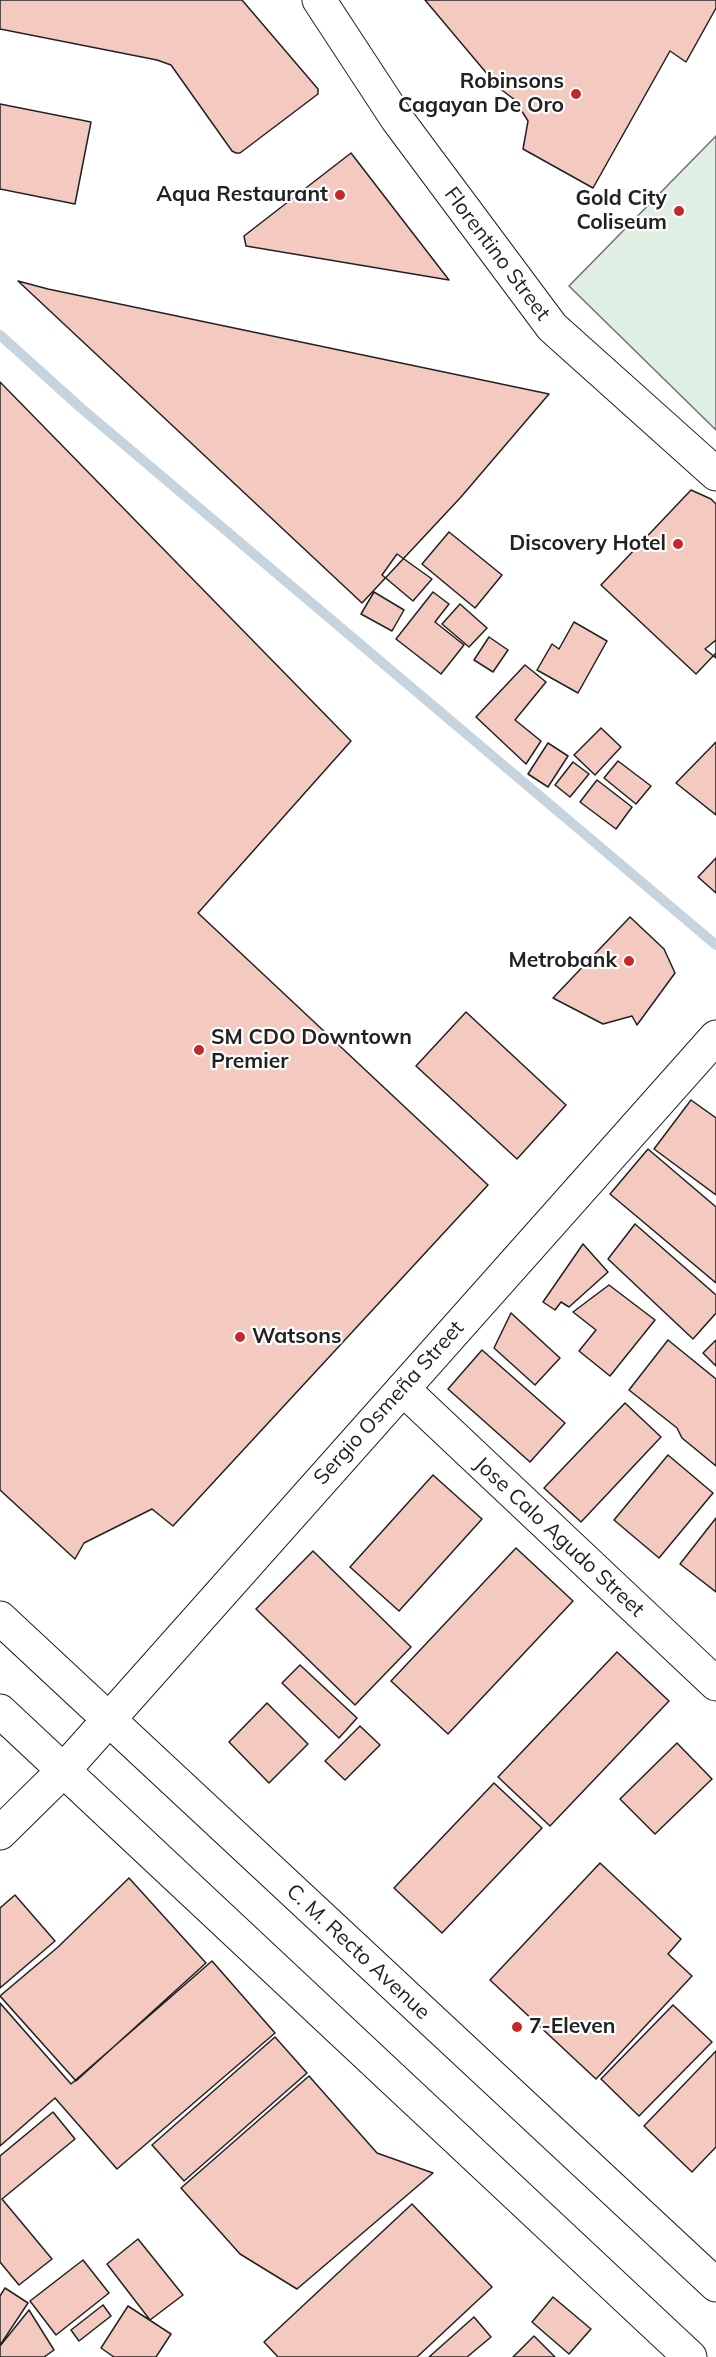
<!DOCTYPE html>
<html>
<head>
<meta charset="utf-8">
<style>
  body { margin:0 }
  canvas { display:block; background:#fff }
</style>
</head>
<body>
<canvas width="716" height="2357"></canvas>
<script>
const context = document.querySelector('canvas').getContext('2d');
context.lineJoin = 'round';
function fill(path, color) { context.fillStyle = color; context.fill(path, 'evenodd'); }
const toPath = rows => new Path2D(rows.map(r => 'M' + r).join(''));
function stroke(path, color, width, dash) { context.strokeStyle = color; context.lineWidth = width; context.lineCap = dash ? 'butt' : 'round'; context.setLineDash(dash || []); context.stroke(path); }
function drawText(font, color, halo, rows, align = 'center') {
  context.font = font + ' Mulish,sans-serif'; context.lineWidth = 4.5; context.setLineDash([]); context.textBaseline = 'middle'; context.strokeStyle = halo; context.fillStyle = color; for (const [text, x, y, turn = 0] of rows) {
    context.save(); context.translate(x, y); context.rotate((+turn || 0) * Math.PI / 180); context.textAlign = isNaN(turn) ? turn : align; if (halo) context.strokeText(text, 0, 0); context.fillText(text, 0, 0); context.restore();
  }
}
const green = toPath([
  [716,136,716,430,569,286,716,136]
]);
fill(green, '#e0efe3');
stroke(green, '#6f6f6f', 1.5);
stroke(toPath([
  [0,335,81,408,716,945]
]), '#c7d3dd', 10);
const building = toPath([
  [0,0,242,0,318,89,318,94,240,153,236,153,232,151,171,65,157,60,0,29,0,0],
  [425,0,716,0,716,8,686,62,670,51,593,188,523,149,528,121,515,100,499,88,425,0],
  [0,104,91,122,75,204,0,189,0,104],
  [351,153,449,280,246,246,244,236,351,153],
  [18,281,48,289,549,394,461,497,362,603,18,281],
  [0,382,351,741,198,913,488,1185,173,1526,152,1509,84,1543,75,1559,0,1490,0,382],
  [691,490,711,499,716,504,716,653,696,674,601,585,691,490],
  [449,532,502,575,475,608,422,564,449,532],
  [397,554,432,579,413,601,382,575,397,554],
  [374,592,404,610,392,631,361,614,374,592],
  [433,592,449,604,435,622,464,645,441,674,396,639,433,592],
  [460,604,487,628,469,647,442,624,460,604],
  [574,622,607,641,578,693,537,670,552,644,559,649,574,622],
  [489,637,508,650,493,672,474,660,489,637],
  [716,640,716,658,705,649,716,640],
  [525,665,546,682,515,720,541,741,526,764,476,717,525,665],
  [601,728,621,747,595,775,574,755,601,728],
  [716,742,716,815,676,783,716,742],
  [548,743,568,756,548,787,528,774,548,743],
  [618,761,651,786,636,804,604,778,618,761],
  [573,762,589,774,570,797,555,785,573,762],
  [597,780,632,807,616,829,580,802,597,780],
  [716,858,716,893,698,877,716,858],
  [630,917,664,949,675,973,637,1025,632,1016,603,1024,553,998,630,917],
  [466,1012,566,1105,517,1159,416,1066,466,1012],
  [691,1100,716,1118,716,1195,654,1149,691,1100],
  [648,1149,716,1207,716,1283,610,1194,648,1149],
  [635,1224,716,1295,716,1313,693,1339,608,1259,635,1224],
  [583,1244,608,1272,569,1307,561,1302,555,1310,543,1302,583,1244],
  [609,1285,655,1320,610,1376,579,1351,596,1330,573,1312,609,1285],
  [511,1313,560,1358,535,1385,494,1348,511,1313],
  [668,1340,716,1379,716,1466,682,1438,677,1428,629,1390,668,1340],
  [716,1340,716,1366,703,1353,716,1340],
  [482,1350,565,1423,530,1462,448,1389,482,1350],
  [625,1403,661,1437,581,1522,544,1488,625,1403],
  [668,1455,713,1493,659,1558,614,1520,668,1455],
  [433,1475,482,1519,399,1611,350,1567,433,1475],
  [716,1518,716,1592,680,1564,716,1518],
  [516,1548,573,1601,448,1734,391,1681,516,1548],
  [313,1551,411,1647,355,1705,256,1609,313,1551],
  [617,1652,669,1701,550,1826,498,1777,617,1652],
  [300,1665,357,1718,339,1738,282,1683,300,1665],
  [267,1703,308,1744,269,1783,229,1742,267,1703],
  [360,1726,380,1745,345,1780,325,1761,360,1726],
  [677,1743,712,1779,655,1834,620,1799,677,1743],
  [494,1783,542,1828,442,1933,394,1888,494,1783],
  [600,1863,681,1939,668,1954,692,1976,596,2079,490,1980,600,1863],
  [129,1878,206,1963,76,2081,0,1996,58,1947,129,1878],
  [15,1895,55,1941,0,1988,0,1908,15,1895],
  [212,1961,275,2033,117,2169,55,2098,0,2146,0,2003,71,2084,212,1961],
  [673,2005,712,2042,639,2116,601,2079,673,2005],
  [275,2037,307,2073,184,2181,152,2145,275,2037],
  [716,2051,716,2147,692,2172,644,2126,716,2051],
  [309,2076,377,2153,433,2173,297,2289,240,2254,181,2188,309,2076],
  [53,2112,75,2139,2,2199,52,2259,19,2285,0,2262,0,2156,53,2112],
  [412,2204,492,2287,417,2357,278,2357,264,2342,412,2204],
  [138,2239,183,2295,150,2320,107,2264,138,2239],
  [83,2260,109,2293,56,2335,30,2301,83,2260],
  [5,2288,28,2303,0,2345,0,2296,5,2288],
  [553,2297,591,2329,569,2354,532,2322,553,2297],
  [103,2305,111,2316,79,2341,71,2330,103,2305],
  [128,2306,171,2334,156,2357,114,2357,101,2348,128,2306],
  [29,2310,54,2350,44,2357,0,2357,0,2346,29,2310],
  [474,2317,491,2337,467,2357,429,2357,474,2317],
  [534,2336,555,2357,513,2357,534,2336]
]);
fill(building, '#f3c9c0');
stroke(building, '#222', 1.5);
const minor = toPath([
  [319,0,397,119,552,327,716,474],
  [403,1389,716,1684],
  [0,1833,63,1771]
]);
const major = toPath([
  [63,1771,716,1037]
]);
const highway = toPath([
  [0,1618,716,2285],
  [0,1711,690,2357]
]);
stroke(minor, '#222', 35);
stroke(major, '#222', 35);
stroke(highway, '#222', 35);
stroke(minor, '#fff', 33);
stroke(major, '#fff', 33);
stroke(highway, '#fff', 33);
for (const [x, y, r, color] of [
  [576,94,6,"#c62828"],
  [340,195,6,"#c62828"],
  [679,211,6,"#c62828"],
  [678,544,6,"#c62828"],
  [629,961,6,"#c62828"],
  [199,1050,6,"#c62828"],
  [240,1337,6,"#c62828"],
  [517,2027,6,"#c62828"]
]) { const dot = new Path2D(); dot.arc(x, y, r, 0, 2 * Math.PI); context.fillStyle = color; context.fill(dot); stroke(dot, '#fff', 2); }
drawText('bold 21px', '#222', '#fff', [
  ["Robinsons",564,82],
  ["Cagayan De Oro",564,106],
  ["Aqua Restaurant",328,195],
  ["Gold City",667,199],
  ["Coliseum",667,223],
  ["Discovery Hotel",666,544],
  ["Metrobank",617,961],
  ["SM CDO Downtown",211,1038,"left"],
  ["Premier",211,1062,"left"],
  ["Watsons",252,1337,"left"],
  ["7-Eleven",529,2027,"left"]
], 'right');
drawText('21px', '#222', '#fff', [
  ["Florentino Street",497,254,53],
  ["Sergio Osmeña Street",389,1403,-48],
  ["Jose Calo Agudo Street",559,1537,43],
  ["C. M. Recto Avenue",358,1952,43]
]);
</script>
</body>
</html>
